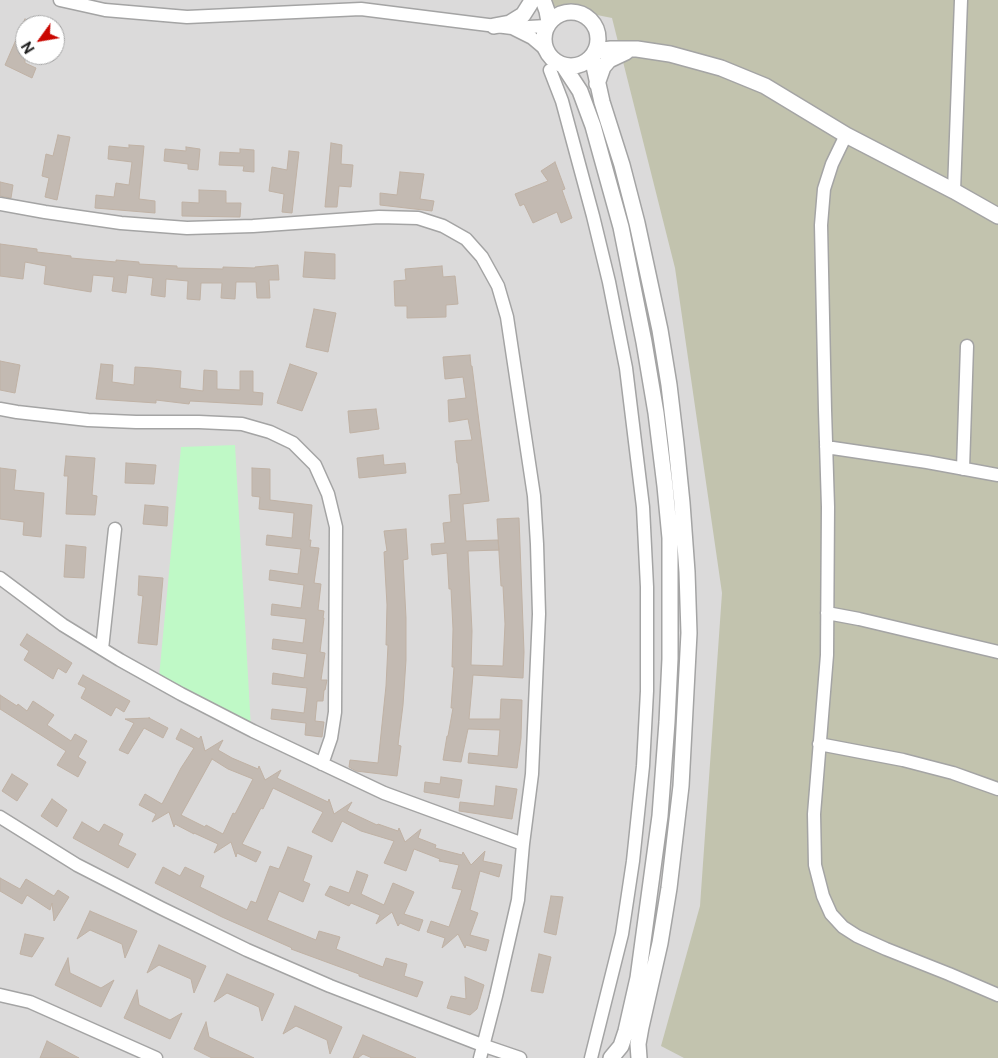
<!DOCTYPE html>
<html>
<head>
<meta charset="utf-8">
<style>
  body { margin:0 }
  #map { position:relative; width:998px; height:1058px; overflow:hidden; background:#eeebe3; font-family:"Public Sans",sans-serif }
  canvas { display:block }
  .north { position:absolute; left:15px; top:15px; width:50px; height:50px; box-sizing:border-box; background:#fff; border:1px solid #a5a5a5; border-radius:50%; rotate:238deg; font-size:14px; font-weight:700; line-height:20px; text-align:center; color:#1d1d1d }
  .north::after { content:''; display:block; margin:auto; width:18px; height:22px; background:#ca0700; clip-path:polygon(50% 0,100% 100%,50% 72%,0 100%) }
</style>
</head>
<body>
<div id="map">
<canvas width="998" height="1058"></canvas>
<div class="north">N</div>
</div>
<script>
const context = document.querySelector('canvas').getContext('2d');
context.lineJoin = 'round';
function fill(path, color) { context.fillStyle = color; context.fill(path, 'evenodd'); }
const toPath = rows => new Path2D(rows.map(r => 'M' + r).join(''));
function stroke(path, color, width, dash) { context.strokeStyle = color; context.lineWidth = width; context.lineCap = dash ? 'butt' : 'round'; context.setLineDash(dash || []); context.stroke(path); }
fill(toPath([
  [0,0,998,0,998,1058,0,1058],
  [25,25,55,25,55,55,25,55]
]), '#dbdada');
fill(toPath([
  [522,0,998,0,998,1058,684,1058,661,1046,700,906,722,593,675,268,612,18]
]), '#c2c3ae');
fill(toPath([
  [235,445,251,729,159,677,181,447]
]), '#bff9c6');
const building = toPath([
  [25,19,25,63,36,68,32,78,5,65,25,19],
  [58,135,70,137,57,200,45,197,49,178,42,176,46,154,53,156,58,135],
  [331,143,342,145,341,164,353,165,351,187,339,186,337,207,325,207,331,143],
  [129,145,144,146,139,199,155,201,155,213,95,208,96,195,114,197,116,183,129,185,132,162,108,159,109,146,129,148,129,145],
  [186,147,200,149,198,170,188,169,188,164,164,161,165,149,186,151,186,147],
  [240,149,254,150,254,172,243,171,244,166,219,165,220,152,240,153,240,149],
  [289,151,299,152,292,213,282,212,284,194,269,191,272,167,287,170,289,151],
  [555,162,565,189,562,190,572,218,561,223,557,212,533,223,524,204,520,206,515,194,548,181,541,171,555,162],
  [400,172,424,174,420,199,434,201,432,211,380,205,380,193,397,195,400,172],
  [0,182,13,185,11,198,0,196,0,182],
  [199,190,226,191,226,203,241,203,240,217,182,216,182,202,199,203,199,190],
  [0,244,37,249,37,252,71,256,71,258,116,262,116,260,139,262,139,264,177,266,177,268,223,269,223,267,255,268,255,267,278,265,279,280,269,280,270,298,257,298,256,282,236,282,235,299,221,298,222,283,201,283,200,300,187,299,188,281,166,279,165,297,151,295,153,278,128,275,126,293,112,291,114,277,93,275,91,292,44,284,46,266,25,262,23,279,0,276,0,244],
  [305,252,335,254,335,279,303,277,305,252],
  [442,266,443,277,455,276,458,304,446,305,446,317,407,318,407,306,395,306,394,281,406,280,405,269,442,266],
  [314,309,336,313,328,352,306,347,314,309],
  [470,355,471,366,472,366,489,501,463,504,466,541,498,540,499,550,468,551,472,631,471,665,503,666,505,624,503,586,501,586,497,519,519,518,524,652,523,678,473,675,469,719,500,719,501,699,522,700,521,738,517,768,468,763,469,753,498,756,500,730,468,729,461,762,443,760,447,736,448,736,453,708,451,708,454,667,452,667,453,629,451,589,449,589,447,553,432,555,431,544,445,543,443,523,451,522,449,495,461,494,458,463,457,463,455,441,472,440,468,419,449,422,448,400,466,398,463,377,445,379,443,357,470,355],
  [0,361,20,365,15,393,0,390,0,361],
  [101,364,113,365,112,382,134,385,135,367,152,368,181,371,180,388,203,391,204,370,217,371,217,389,240,390,240,371,253,371,253,392,263,393,262,405,190,401,189,404,156,400,156,403,96,399,101,364],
  [290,364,317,373,302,411,277,403,290,364],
  [376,409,379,429,350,433,348,411,376,409],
  [383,455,384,465,405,463,406,473,359,478,357,458,383,455],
  [66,456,95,458,92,495,97,496,95,515,66,514,68,476,64,476,66,456],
  [126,463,156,465,154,484,125,483,126,463],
  [0,468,16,470,14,490,44,493,41,537,23,535,24,522,0,519,0,468],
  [252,468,270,469,270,500,312,505,309,540,311,540,310,547,319,548,314,583,321,584,318,610,324,611,323,618,324,618,320,652,325,653,321,680,327,680,325,690,324,690,323,701,317,701,315,721,324,722,322,737,305,735,306,723,271,719,272,709,304,713,307,688,272,684,273,673,304,678,307,654,272,649,273,639,303,643,306,619,271,615,272,604,301,608,304,585,269,580,270,570,298,574,301,549,266,545,267,535,292,538,294,513,259,509,260,497,252,496,252,468],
  [145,505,168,507,167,526,143,524,145,505],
  [406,529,408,559,403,560,406,618,406,660,403,705,398,745,401,746,397,776,356,771,349,767,350,760,378,763,386,686,388,645,386,645,387,605,384,552,387,551,384,531,406,529],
  [66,545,86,547,84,578,64,577,66,545],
  [139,576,163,578,157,645,138,643,143,596,138,595,139,576],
  [27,634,72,663,66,673,58,668,53,679,24,660,29,651,20,645,27,634],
  [83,675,130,701,124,712,116,707,111,716,81,698,86,688,78,684,83,675],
  [0,695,17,706,18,704,27,711,33,701,54,715,47,725,71,741,75,734,87,741,78,757,86,762,78,777,57,765,66,751,0,709,0,695],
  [149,718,168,728,163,738,144,728,128,754,119,750,134,723,125,719,150,718,149,718],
  [181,729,199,739,201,736,205,751,223,740,218,750,232,758,258,769,259,766,265,780,281,770,277,778,328,802,329,799,334,814,352,802,347,811,377,825,378,824,398,831,399,828,405,842,421,829,418,838,436,845,435,848,462,855,463,852,471,865,485,851,483,861,502,865,499,877,480,871,470,910,478,913,470,935,489,940,486,951,466,945,465,948,458,934,442,948,445,938,427,932,431,921,449,927,462,890,452,888,459,865,439,861,440,859,414,849,406,871,384,863,394,841,361,831,342,821,332,842,312,832,323,812,273,788,263,809,261,808,242,844,261,852,256,862,237,853,236,857,231,842,214,853,218,844,194,833,194,834,175,824,174,827,169,812,152,822,156,814,139,805,145,794,162,804,181,768,194,748,176,739,181,729],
  [212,759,228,769,253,779,235,814,233,813,223,834,206,825,205,827,181,815,212,759],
  [12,774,28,784,17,801,2,791,12,774],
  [441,777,462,780,459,798,424,792,425,782,440,784,441,777],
  [496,786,517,789,512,819,459,811,460,802,494,806,496,786],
  [52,799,67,810,57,827,41,816,52,799],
  [82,822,99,832,104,824,123,834,118,845,136,854,128,868,73,838,82,822],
  [288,847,312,856,303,881,310,884,303,902,279,891,267,920,316,940,319,931,340,937,336,949,383,967,386,958,407,964,404,976,423,982,417,997,359,976,359,974,291,949,292,948,222,917,155,883,163,867,180,876,185,867,204,876,200,887,247,910,251,901,256,903,270,866,279,869,288,847],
  [357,871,368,875,361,894,384,905,393,883,414,892,404,914,423,920,419,931,400,923,398,926,392,912,376,924,380,915,351,903,349,906,325,895,330,886,349,893,357,871],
  [0,878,20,889,26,879,54,896,58,890,69,897,54,921,52,903,50,910,27,895,22,904,0,891,0,878],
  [551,896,563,897,556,935,544,932,551,896],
  [90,911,137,931,125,958,122,944,90,930,77,939,90,911],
  [25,934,44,938,32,957,20,954,25,934],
  [159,945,206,966,194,993,191,979,159,965,147,973,159,945],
  [539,954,551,957,543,993,531,991,539,954],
  [68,958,70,973,101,988,114,980,101,1007,55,985,68,958],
  [227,974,274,994,262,1021,259,1007,227,993,214,1002,227,974],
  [465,977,484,985,477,1009,470,1015,447,1008,451,996,466,999,465,977],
  [137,990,139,1005,170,1020,182,1013,170,1039,124,1018,137,990],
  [295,1006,342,1027,330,1054,327,1040,296,1026,283,1034,295,1006],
  [206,1022,209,1037,254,1058,212,1058,194,1049,206,1022],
  [363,1035,416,1058,372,1058,363,1054,358,1058,353,1058,363,1035],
  [47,1041,79,1058,40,1058,47,1041]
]);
fill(building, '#c3bab2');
stroke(building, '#c0b2a5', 1);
const minor = toPath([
  [60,0,105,10,187,17,361,9,512,28,546,26],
  [514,29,532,38,545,49],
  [550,70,562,101,593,216,609,282,626,368,643,507,647,587,647,691,643,766,633,861,622,934,591,1058],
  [846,135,832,164,824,189,821,225,825,410,828,507,827,655,814,814,815,865,823,896,831,914,843,927,857,936,886,949,949,974,998,995],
  [954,191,961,0],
  [0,204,45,212,121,223,187,228,253,226,379,217,418,218,443,226,466,239,482,257,498,286,507,317,534,496,537,544,539,614,532,774,523,844,518,900,496,996,480,1058],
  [0,409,17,412,88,420,136,422,199,422,242,424,270,432,293,443,315,465,328,494,336,527,335,712,331,738,322,764],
  [826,447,927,462,998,475],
  [963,469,967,346],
  [0,578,63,625,120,660,181,694,253,731,384,793,523,844],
  [827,613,859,619,998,652],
  [102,649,115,529],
  [819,744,903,760,953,773,998,789],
  [0,817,77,865,161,908,247,950,330,986,482,1045,520,1058],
  [0,995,30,1002,156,1058]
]);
const tertiary = toPath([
  [543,0,547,11,549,22],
  '544 39a27 27 0 1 1 54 0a27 27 0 1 1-54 0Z',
  [494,26,510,23,523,15,530,4,532,0],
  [595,51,611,49,637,49,670,54,721,68,765,86,846,135,954,191,998,216],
  [592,57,602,102,622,165,637,223,660,330,669,385,676,444,682,503,687,572,689,633,681,786,669,888,660,943,641,1027,638,1044,639,1058],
  [563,65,580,91,593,126,621,227,644,342,656,413,665,486,670,538,670,659,667,722,660,816,638,978,626,1031,621,1046,611,1058],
  [597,84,603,67,609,60,626,52]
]);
stroke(minor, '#a4a4a4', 15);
stroke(tertiary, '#a4a4a4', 18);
stroke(minor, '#fff', 12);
stroke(tertiary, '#fff', 15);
</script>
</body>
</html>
